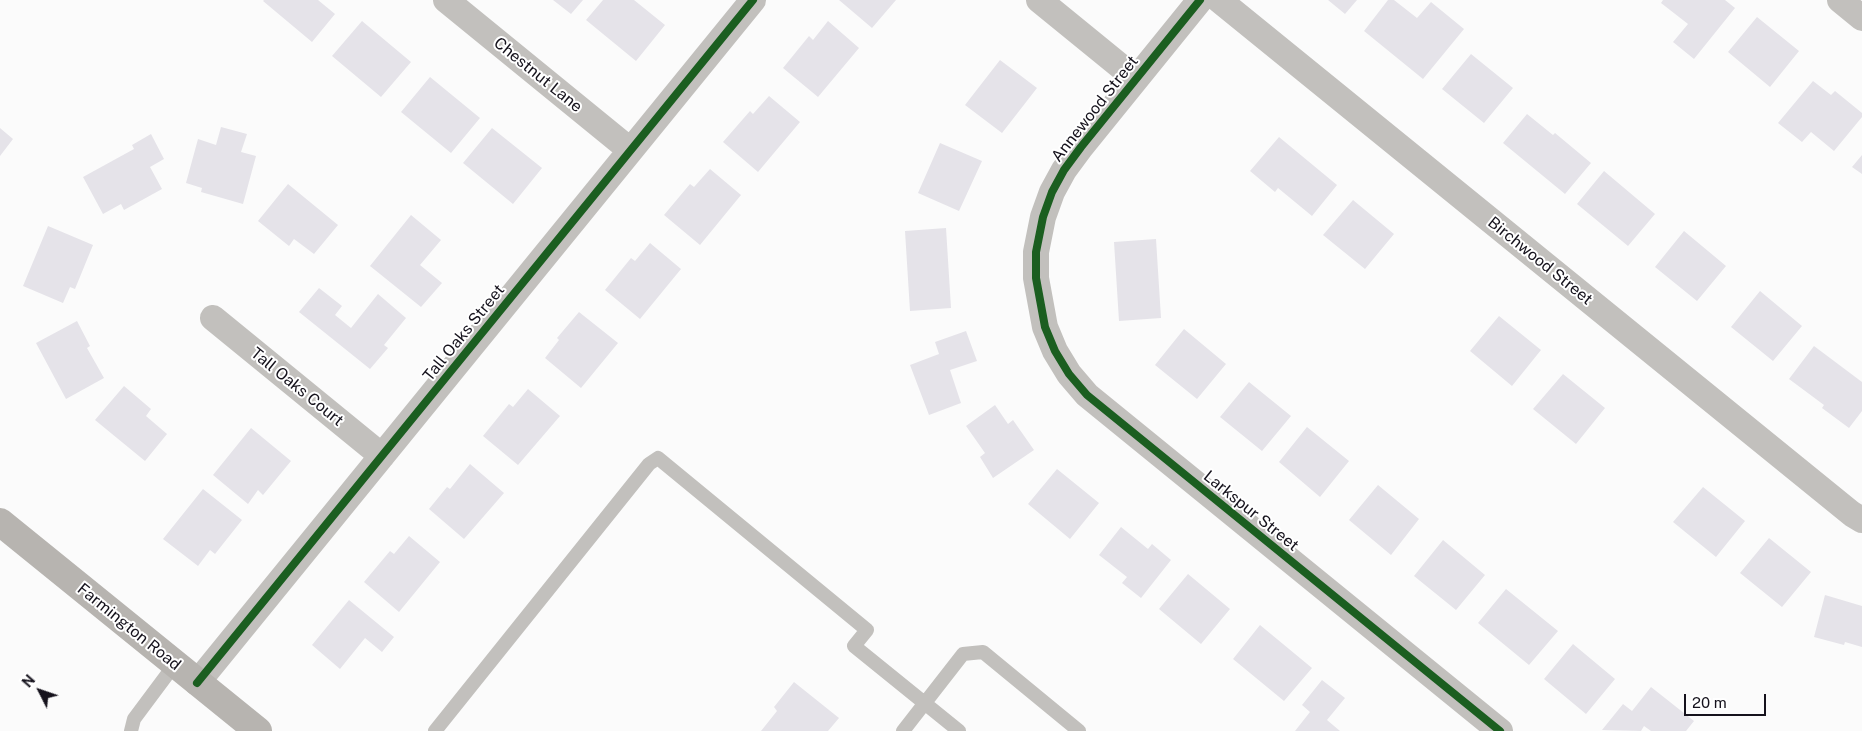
<!DOCTYPE html>
<html>
<head>
<meta charset="utf-8">
<style>
  body { margin:0 }
  #map { position:relative; width:1862px; height:731px; overflow:hidden; background:#fbfbfb; font-family:"Public Sans",sans-serif }
  canvas { display:block }
  .north { position:absolute; left:15px; top:666px; width:50px; height:50px; -webkit-text-stroke:4px #fff; paint-order:stroke; rotate:311deg; font-size:14px; font-weight:700; line-height:20px; text-align:center; color:#15121c }
  .north::after { content:''; display:block; margin:auto; width:18px; height:22px; background:#15121c; clip-path:polygon(50% 0,100% 100%,50% 72%,0 100%) }
  .scale { position:absolute; left:1684px; top:694px; width:82px; height:22px; box-sizing:border-box; border:2px solid #15121c; border-top:0; padding-left:6px; font-size:15px; line-height:18px; white-space:nowrap; color:#15121c; -webkit-text-stroke:4px #fff; paint-order:stroke }
</style>
</head>
<body>
<div id="map">
<canvas width="1862" height="731"></canvas>
<div class="north">N</div>
<div class="scale">20 m</div>
</div>
<script>
const context = document.querySelector('canvas').getContext('2d');
context.lineJoin = 'round';
function fill(path, color) { context.fillStyle = color; context.fill(path, 'evenodd'); }
const toPath = rows => new Path2D(rows.map(r => 'M' + r).join(''));
function stroke(path, color, width, dash) { context.strokeStyle = color; context.lineWidth = width; context.lineCap = dash ? 'butt' : 'round'; context.setLineDash(dash || []); context.stroke(path); }
function drawText(font, color, halo, rows, align = 'center') {
  context.font = font + ' "Public Sans",sans-serif'; context.lineWidth = 4; context.setLineDash([]); context.textBaseline = 'middle'; context.strokeStyle = halo; context.fillStyle = color; for (const [text, x, y, turn = 0] of rows) {
    context.save(); context.translate(x, y); context.rotate((+turn || 0) * Math.PI / 180); context.textAlign = isNaN(turn) ? turn : align; if (halo) context.strokeText(text, 0, 0); context.fillText(text, 0, 0); context.restore();
  }
}
fill(toPath([
  [264,0,318,0,335,14,312,42,263,1],
  [553,0,583,0,571,14],
  [603,0,634,0,665,25,636,61,586,20],
  [839,0,896,0,872,28],
  [1328,0,1357,0,1345,14],
  [1388,0,1394,0,1417,18,1431,2,1464,29,1423,79,1364,31],
  [1663,0,1725,0,1735,8,1694,59,1673,42,1688,24,1661,3],
  [1757,17,1799,51,1770,87,1728,52],
  [362,21,411,62,381,97,332,56],
  [828,21,859,48,818,97,783,68,809,36,813,40],
  [1471,54,1513,88,1484,123,1442,89],
  [1000,60,1037,88,1002,133,965,105],
  [430,77,480,118,451,153,401,112],
  [1813,81,1831,95,1835,91,1862,113,1862,117,1834,151,1811,132,1802,142,1778,123],
  [769,96,800,122,758,172,723,142,750,111,753,114],
  [1527,114,1553,135,1555,133,1591,163,1565,194,1503,143],
  [221,127,247,134,241,152,256,156,243,204,201,192,202,188,186,183,198,139,216,145],
  [0,128,13,139,0,156],
  [492,128,542,168,513,204,463,163],
  [151,134,164,159,150,167,162,189,124,210,121,204,103,214,83,177,134,149,132,145],
  [1279,137,1337,185,1312,216,1278,188,1275,192,1250,171],
  [940,143,982,161,959,211,918,193],
  [1862,155,1862,174,1852,167],
  [710,169,741,195,700,245,664,215,690,184,694,187],
  [1604,171,1655,214,1628,246,1577,204],
  [288,184,338,225,314,254,294,239,289,246,258,221],
  [1353,200,1394,234,1365,269,1323,235],
  [411,215,441,240,420,265,442,283,421,307,370,266],
  [48,226,93,245,75,289,70,287,63,303,23,286],
  [946,228,951,308,910,311,905,231],
  [1684,231,1726,266,1697,301,1655,267],
  [1156,239,1161,318,1119,321,1114,242],
  [650,243,681,269,640,319,605,290,631,258,635,261],
  [319,288,342,306,335,315,351,328,378,294,406,318,384,345,388,348,370,369,299,312],
  [1760,291,1802,326,1773,361,1731,327],
  [579,312,618,343,581,388,545,358,559,340,557,338],
  [1499,316,1541,350,1512,386,1470,351],
  [77,321,90,346,87,348,104,378,66,399,36,343],
  [1184,329,1226,364,1197,399,1155,365],
  [966,331,977,361,950,370,961,403,929,415,910,365,939,354,935,342],
  [1814,346,1862,382,1862,411,1849,428,1822,408,1824,405,1789,379],
  [1563,374,1605,408,1576,444,1533,409],
  [1249,382,1291,416,1262,451,1220,417],
  [124,386,151,409,146,416,167,434,145,461,95,420],
  [528,389,560,416,518,465,483,436,509,404,513,407],
  [995,405,1008,424,1013,420,1034,450,993,478,980,457,985,453,966,426],
  [1307,427,1349,461,1320,497,1279,462],
  [251,428,291,461,263,495,258,490,248,504,213,475],
  [470,464,504,493,464,539,429,509,447,487,450,489],
  [1057,469,1099,503,1070,539,1028,504],
  [1378,485,1419,519,1391,555,1349,520],
  [1703,487,1745,521,1716,557,1673,522],
  [203,489,242,520,215,554,210,550,198,566,163,539],
  [1121,527,1148,549,1152,544,1171,560,1141,598,1122,583,1127,577,1099,555],
  [409,536,440,562,399,612,364,582,390,551,394,554],
  [1769,538,1811,572,1782,607,1740,573],
  [1443,540,1485,575,1456,610,1414,576],
  [1188,574,1230,609,1201,644,1159,609],
  [1506,589,1558,631,1529,665,1478,623],
  [1825,595,1862,606,1862,647,1845,642,1844,645,1814,637],
  [349,600,394,637,382,652,365,638,340,669,312,645],
  [1260,625,1312,668,1284,701,1233,659],
  [1573,644,1615,679,1586,714,1544,679],
  [1322,680,1345,698,1327,720,1340,731,1295,731,1310,712,1302,705],
  [794,682,839,718,828,731,761,731,777,711,774,707],
  [1651,687,1694,721,1686,731,1651,731,1644,726,1641,731,1602,730,1623,704,1632,711]
]), '#e5e3e9');
stroke(toPath([
  [131,731,134,719,175,664],
  [435,731,649,464,658,458,867,630,854,646,959,731],
  [903,731,963,654,983,652,1079,731]
]), '#c2c0bd', 14);
stroke(toPath([
  [446,0,630,150],
  [1039,0,1136,79],
  [1200,0,1081,147,1064,170,1052,192,1043,217,1036,252,1036,278,1045,327,1055,351,1069,374,1087,395,1500,731],
  [1219,0,1852,514,1862,520],
  [1840,0,1862,18],
  [213,318,382,456],
  [197,683,753,0]
]), '#c2c0bd', 26);
stroke(toPath([
  [0,522,258,731]
]), '#b7b4b0', 28);
stroke(toPath([
  [1200,0,1081,147,1064,170,1052,192,1043,217,1036,252,1036,278,1045,327,1055,351,1069,374,1087,395,1500,731],
  [197,683,753,0]
]), '#1b5e20', 8);
drawText('16px', '#15121c', '#fff', [
  ["Chestnut Lane",538,75,39],
  ["Annewood Street",1095,109,-52],
  ["Birchwood Street",1540,261,39],
  ["Tall Oaks Street",464,333,-51],
  ["Tall Oaks Court",297,387,39],
  ["Larkspur Street",1251,511,39],
  ["Farmington Road",129,627,39]
]);
</script>
</body>
</html>
